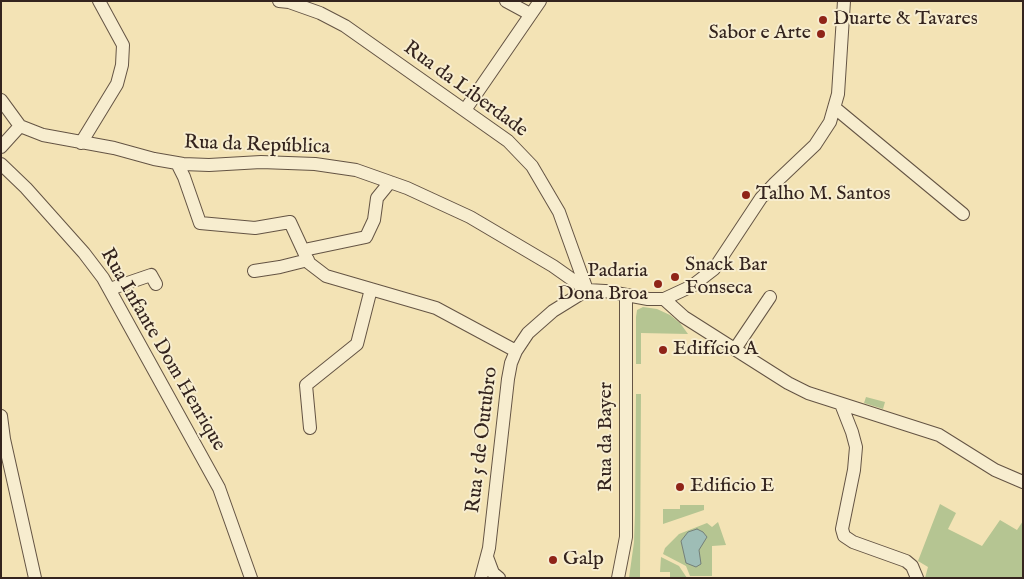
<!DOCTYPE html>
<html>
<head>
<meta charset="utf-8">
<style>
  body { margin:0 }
  #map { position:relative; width:1024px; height:579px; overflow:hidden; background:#f3e3b5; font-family:"IM FELL English",serif }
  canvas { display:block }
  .frame { position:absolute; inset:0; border:2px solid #34241e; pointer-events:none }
</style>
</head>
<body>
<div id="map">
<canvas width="1024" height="579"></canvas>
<div class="frame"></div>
</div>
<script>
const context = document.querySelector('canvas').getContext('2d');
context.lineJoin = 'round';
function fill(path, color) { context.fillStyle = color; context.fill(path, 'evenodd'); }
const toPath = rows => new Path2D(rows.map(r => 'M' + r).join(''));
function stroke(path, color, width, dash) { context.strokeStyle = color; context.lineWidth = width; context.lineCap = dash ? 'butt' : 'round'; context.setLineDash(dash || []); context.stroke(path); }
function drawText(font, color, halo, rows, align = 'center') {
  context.font = font + ' "IM FELL English",serif'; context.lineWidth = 4; context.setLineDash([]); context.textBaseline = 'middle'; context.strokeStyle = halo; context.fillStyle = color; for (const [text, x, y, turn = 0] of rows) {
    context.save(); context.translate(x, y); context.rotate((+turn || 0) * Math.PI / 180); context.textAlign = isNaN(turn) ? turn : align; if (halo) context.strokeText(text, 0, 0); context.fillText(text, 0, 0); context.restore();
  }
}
fill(toPath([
  [643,307,657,309,670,315,680,323,688,334,641,333,641,364,636,364,636,317,637,310],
  [636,394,641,394,640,578,629,578,634,542,635,515],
  [866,397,885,402,883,409,864,403],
  [940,504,956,513,948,529,982,546,1000,520,1017,530,1023,521,1023,578,925,578,928,567,918,561],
  [680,505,704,505,704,510,663,524,663,509,680,509],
  [718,522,726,545,712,546,712,576,690,576,686,566,663,554,665,548,679,534,707,523,712,527],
  [661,557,679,566,687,578,670,578,670,572,660,572]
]), '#b5c592');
const water = toPath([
  [697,529,703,532,707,537,699,550,701,564,696,567,686,563,681,541,688,532,697,529]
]);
fill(water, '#9ebdb6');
stroke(water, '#748079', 1);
const minor = toPath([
  [279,1,289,2,320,13,345,26,508,141,532,166,559,212,587,290],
  [506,1,530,14],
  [1,100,20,126],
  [835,108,963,214],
  [465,110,540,1],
  [20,126,43,135,114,148,154,159,183,164,209,165,261,162,315,164,356,170,407,188,470,217,553,266,587,290],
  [81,143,117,84,122,65,123,45,99,1],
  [1,147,20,126],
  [177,163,184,177,200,223,255,228,290,222,309,263,326,276,436,308,516,351],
  [1,164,26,188,84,253,103,278,219,488,251,578],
  [304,250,366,237,374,220,377,198,390,182],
  [254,271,280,267,308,260],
  [110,289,151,275,156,284],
  [664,299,684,317,788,383,808,393,939,435,995,470,1023,482],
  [735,349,770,297],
  [841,404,852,432,856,447,854,470,842,529,844,536,853,542,906,561,912,566,917,578],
  [1,416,4,439,35,578],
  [310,428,306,385,357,344,371,289],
  [487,557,493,573,499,578],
  [481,578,489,548,508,379,511,363,516,351,528,333,553,311,587,290,605,291,648,299,664,299,692,286,714,269,761,198,775,183,815,145,830,122,838,94,844,1],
  [618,578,626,537,626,296]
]);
stroke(minor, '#645444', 14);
stroke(minor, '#f7edcf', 12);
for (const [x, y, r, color] of [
  [823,20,5,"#8f2418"],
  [821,34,5,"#8f2418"],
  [746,195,5,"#8f2418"],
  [675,277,5,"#8f2418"],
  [658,284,5,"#8f2418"],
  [663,350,5,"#8f2418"],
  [680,487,5,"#8f2418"],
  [553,560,5,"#8f2418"]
]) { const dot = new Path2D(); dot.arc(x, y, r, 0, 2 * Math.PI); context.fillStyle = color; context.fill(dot); stroke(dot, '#f7edcf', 2); }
drawText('20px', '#34241e', '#f7edcf', [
  ["Duarte & Tavares",833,20],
  ["Sabor e Arte",811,34,"right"],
  ["Talho M. Santos",756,195],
  ["Snack Bar",685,266],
  ["Fonseca",685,289],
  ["Padaria",648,272,"right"],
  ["Dona Broa",648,295,"right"],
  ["Edifício A",673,350],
  ["Edificio E",690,487],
  ["Galp",563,560]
], 'left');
drawText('20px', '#34241e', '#f7edcf', [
  ["Rua da Liberdade",465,90,36],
  ["Rua da República",257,146,2],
  ["Rua Infante Dom Henrique",162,350,60],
  ["Rua da Bayer",607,437,-90],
  ["Rua 5 de Outubro",483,440,-83]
]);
</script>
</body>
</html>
